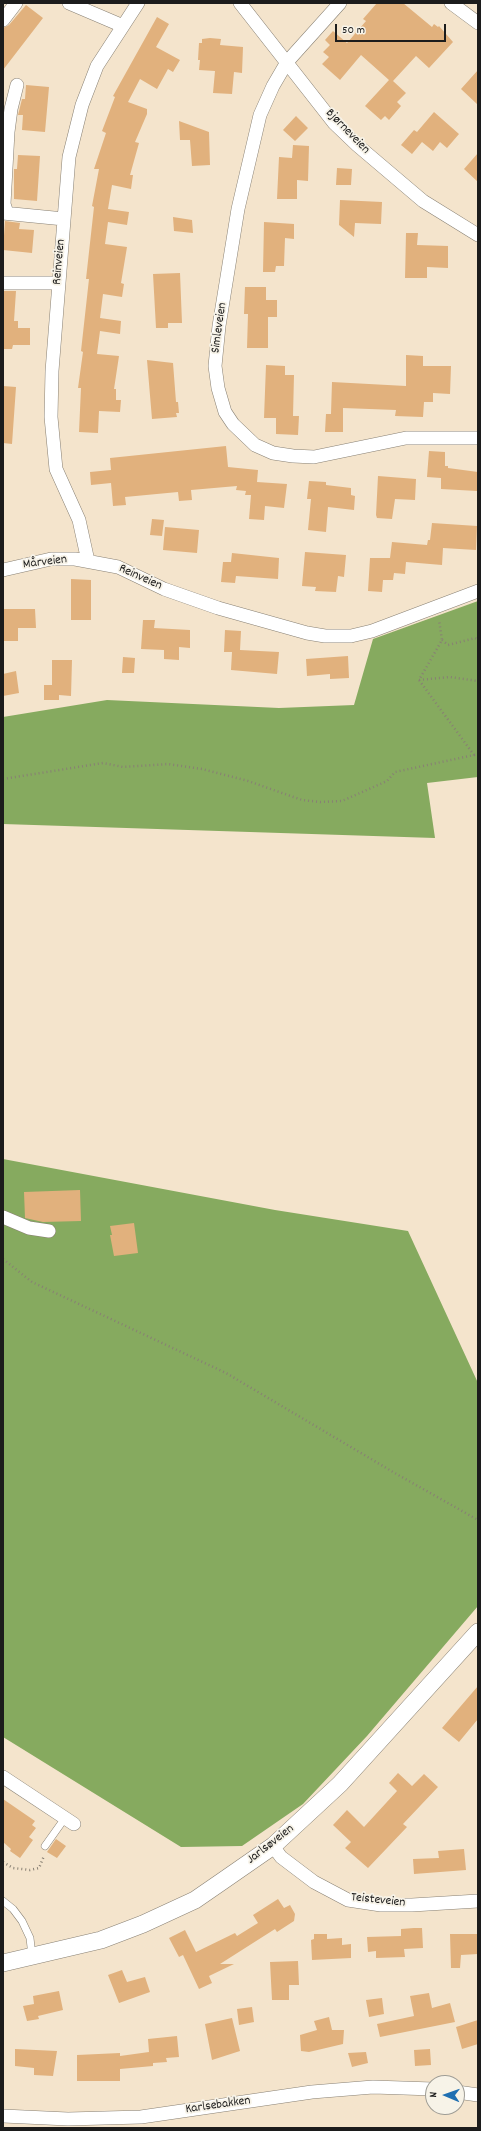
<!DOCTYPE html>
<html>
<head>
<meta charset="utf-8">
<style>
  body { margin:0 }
  #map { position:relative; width:481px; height:2131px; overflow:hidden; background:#f4e4cc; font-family:Dekko,sans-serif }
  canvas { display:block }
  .frame { position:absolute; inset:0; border:4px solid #1c1c1c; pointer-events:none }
  .north { position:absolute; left:425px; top:2075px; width:40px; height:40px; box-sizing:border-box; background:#f7f3e8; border:1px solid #9f9d96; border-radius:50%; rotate:272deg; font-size:11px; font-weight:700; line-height:16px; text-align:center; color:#1c1c1c }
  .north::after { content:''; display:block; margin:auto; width:14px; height:18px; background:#1f6fb2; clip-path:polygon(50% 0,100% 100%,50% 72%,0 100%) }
  .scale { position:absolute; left:335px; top:24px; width:111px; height:18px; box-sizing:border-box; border:2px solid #1c1c1c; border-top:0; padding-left:5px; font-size:12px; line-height:14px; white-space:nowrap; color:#1c1c1c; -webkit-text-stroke:3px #f7f3e8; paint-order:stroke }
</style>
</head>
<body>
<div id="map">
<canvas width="481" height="2131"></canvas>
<div class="frame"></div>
<div class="north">N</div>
<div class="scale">50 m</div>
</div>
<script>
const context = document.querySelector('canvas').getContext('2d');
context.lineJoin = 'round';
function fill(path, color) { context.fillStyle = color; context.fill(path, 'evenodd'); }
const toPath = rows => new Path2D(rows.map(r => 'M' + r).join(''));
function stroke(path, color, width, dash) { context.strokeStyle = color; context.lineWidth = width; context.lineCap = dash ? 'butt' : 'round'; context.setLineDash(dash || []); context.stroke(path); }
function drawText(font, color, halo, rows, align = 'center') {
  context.font = font + ' Dekko,sans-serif'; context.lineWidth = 3.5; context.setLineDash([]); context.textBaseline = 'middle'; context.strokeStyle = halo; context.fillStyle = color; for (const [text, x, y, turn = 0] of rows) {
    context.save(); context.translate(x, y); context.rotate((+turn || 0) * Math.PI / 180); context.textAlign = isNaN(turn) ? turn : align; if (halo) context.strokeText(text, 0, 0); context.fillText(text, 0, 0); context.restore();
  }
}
fill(toPath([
  [478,601,478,777,427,783,435,838,3,824,3,717,107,700,279,708,354,705,373,639],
  [3,1159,275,1210,408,1231,478,1383,478,1606,367,1736,303,1804,242,1846,181,1847,3,1737]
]), '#86aa5f');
fill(toPath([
  [377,3,403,3,432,27,434,24,438,27,439,26,453,42,429,68,416,56,393,81,406,93,397,102,401,106,389,120,385,116,381,120,365,106,389,80,361,55,340,80,322,64,329,57,323,52,330,45,325,40,333,31,347,43,366,21,363,19],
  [26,5,43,18,3,70,3,28,9,25],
  [157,17,169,24,156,47,180,60,173,72,168,69,157,89,140,79,128,102,147,109,147,114,135,142,139,143,130,175,133,175,131,189,112,185,108,209,129,212,127,225,108,222,105,244,127,247,121,283,124,284,122,297,103,294,100,318,121,321,120,334,100,331,97,354,119,356,114,389,116,389,116,400,121,400,120,412,99,411,98,433,79,432,81,388,78,388,83,352,81,351,89,279,86,279,94,207,92,206,99,169,94,169,106,133,102,131,115,97,113,96],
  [210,38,221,39,220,45,243,47,242,73,234,72,232,94,213,93,215,71,199,70,200,60,198,60,199,43,202,43,202,39],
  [478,70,478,105,461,89],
  [26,85,49,87,45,132,22,130,23,115,18,115,22,99,25,99],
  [434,112,459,134,447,148,440,142,433,151,422,142,412,154,401,145,414,130,417,132],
  [296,116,308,128,295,141,283,130],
  [179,121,209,132,210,165,192,166,190,140,180,140],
  [293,145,309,146,308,181,297,180,297,199,277,199,279,157,292,158],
  [478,153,478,182,464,169],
  [18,155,40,156,37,201,14,199,14,169,17,169],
  [337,168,352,169,351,185,336,185],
  [340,200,382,202,381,224,355,223,354,237,339,225],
  [173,217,192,220,193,233,174,231],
  [5,221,20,223,19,229,34,230,32,253,3,250],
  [264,222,294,224,294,239,285,238,284,266,276,266,275,272,263,272],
  [406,233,418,233,417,245,448,246,448,268,427,267,427,278,405,278],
  [180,273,182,323,168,323,168,328,156,328,153,274],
  [245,287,266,287,266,300,277,300,277,317,268,317,268,348,247,348,248,314,244,314],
  [3,291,16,291,14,321,18,321,18,328,30,328,30,345,13,345,12,349,3,349],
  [406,355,423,356,423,366,451,366,450,394,433,393,433,402,424,402,423,417,395,416,396,410,343,408,343,432,325,432,326,414,331,414,332,382,406,386],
  [147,360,173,363,176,402,178,402,179,413,176,413,177,417,152,419],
  [266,365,285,366,285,375,294,375,293,416,299,416,298,435,276,434,276,418,264,418],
  [3,386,16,387,12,444,3,443],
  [226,446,228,467,258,470,257,482,287,484,284,508,265,506,264,520,249,519,251,495,245,495,246,491,236,490,237,486,191,490,192,500,179,501,178,492,125,497,126,505,113,506,111,483,91,485,90,472,111,470,110,458],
  [429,451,445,452,445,466,448,466,448,468,478,472,477,491,441,489,441,478,427,477],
  [378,476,416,479,415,500,395,499,392,519,377,518,376,515],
  [309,481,326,482,326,485,351,488,351,495,355,496,354,510,328,507,326,532,308,530,311,499,307,499],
  [152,519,164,520,162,536,150,535],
  [432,523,477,526,476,550,443,548,442,565,406,562,405,574,394,573,393,580,383,580,382,592,368,591,370,558,390,558,392,542,427,545,428,540,430,540],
  [165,527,199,530,197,553,163,550],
  [305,552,346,555,344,577,338,576,336,592,315,591,316,587,302,586],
  [232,553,279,558,278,579,236,576,235,583,221,582,223,562,231,562],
  [71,579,91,580,91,620,71,620],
  [3,609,35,609,36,628,18,628,18,641,3,641],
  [143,620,155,620,154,628,190,630,190,648,179,647,179,660,164,659,164,650,141,649],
  [225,630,241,631,240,650,279,652,277,674,231,670,232,652,224,652],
  [348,656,349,678,330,679,330,674,307,676,306,659],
  [123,657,135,658,134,673,122,673],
  [52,660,72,660,71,696,59,695,59,700,44,700,44,685,52,685],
  [16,671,19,693,3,696,3,674],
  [80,1190,81,1221,43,1222,25,1218,24,1192],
  [134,1223,138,1253,114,1256,110,1235,112,1235,110,1226],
  [478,1686,478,1719,459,1742,442,1728],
  [398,1773,412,1786,424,1774,438,1787,403,1824,407,1827,368,1868,345,1848,351,1842,333,1825,347,1810,364,1827,397,1791,389,1783],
  [3,1799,35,1821,32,1825,36,1828,29,1837,33,1840,20,1858,10,1851,11,1849,3,1842],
  [56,1839,66,1846,57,1858,47,1852],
  [464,1849,466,1870,414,1874,413,1859,439,1858,438,1851],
  [278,1899,284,1908,290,1905,295,1914,294,1921,277,1932,275,1929,220,1964,234,1964,209,1976,212,1983,199,1989,183,1955,179,1957,169,1938,185,1930,196,1952,235,1933,237,1936,258,1923,253,1915],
  [414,1928,422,1928,423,1948,404,1949,405,1957,376,1958,376,1951,368,1952,367,1937,401,1936,401,1929],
  [314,1934,327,1934,327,1939,342,1938,342,1945,351,1944,351,1958,312,1960,311,1940,314,1939],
  [450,1934,477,1934,478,1954,461,1955,460,1968,451,1968],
  [298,1961,299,1985,289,1985,289,2000,272,2000,270,1962],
  [122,1970,127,1982,145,1977,150,1992,119,2003,108,1975],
  [59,1991,63,2010,38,2016,39,2019,27,2021,23,2006,34,2004,33,1996],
  [429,1993,432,2008,450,2003,455,2022,380,2037,377,2024,414,2016,410,1996],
  [382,1998,384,2014,369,2017,366,2000],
  [252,2007,254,2022,239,2025,237,2009],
  [329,2017,332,2030,344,2030,343,2044,309,2052,301,2051,300,2035,317,2030,314,2021],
  [232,2018,240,2051,212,2060,205,2024],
  [478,2020,478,2044,462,2049,456,2027],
  [177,2036,179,2057,166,2058,167,2062,153,2063,153,2066,120,2069,120,2081,77,2081,77,2055,120,2053,120,2056,149,2052,148,2039],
  [15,2049,57,2051,53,2076,34,2075,34,2068,15,2066],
  [430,2049,431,2065,415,2066,414,2050],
  [366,2052,368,2063,352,2067,348,2053]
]), '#e1b17d');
const service = toPath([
  [45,1846,65,1818],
  [3,1901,13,1909,22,1921,30,1938,32,1956]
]);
const minor = toPath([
  [69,3,123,26],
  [240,3,334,123,357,145,423,201,478,235],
  [340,3,287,62,273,86,260,115,238,209,219,326,215,366,218,388,225,412,233,424,255,445,273,453,293,456,314,457,406,438,478,438],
  [451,3,478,23],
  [3,20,16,3],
  [3,213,64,219],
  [7,213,4,204,8,132,11,109,17,85],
  [3,283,59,283],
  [88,561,79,520,56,469,51,417,52,371,69,157,82,105,97,66,138,3],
  [3,570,51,559,75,559,118,567,164,589,218,608,307,633,325,636,351,636,372,631,478,591],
  [3,1217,29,1228,49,1231],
  [3,1777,74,1824],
  [273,1846,281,1857,314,1882,348,1900,381,1905,412,1905,478,1901],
  [457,2092,478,2095],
  [3,2116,68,2119,141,2117,312,2092,373,2087,433,2089]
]);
const tertiary = toPath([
  [3,1963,101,1940,143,1924,195,1900,224,1880,273,1846,340,1784,478,1632]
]);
stroke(service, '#888074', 8);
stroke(minor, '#888074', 14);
stroke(tertiary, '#888074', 18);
stroke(toPath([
  [442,640,448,645,475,638,478,640],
  [419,680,450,677,478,681],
  [474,755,478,754],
  [3,779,103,763,123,767,168,764,202,769,248,781,302,800,320,802,342,801,387,781,395,772,474,755,419,680,442,640,439,620],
  [3,1259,32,1282,226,1373,393,1472,478,1520],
  [3,1862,13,1868,30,1870,39,1868,44,1856]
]), '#888074', 2.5, [1, 3]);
stroke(service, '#fff', 7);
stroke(minor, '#fff', 13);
stroke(tertiary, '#fff', 17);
drawText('13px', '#1c1c1c', '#f7f3e8', [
  ["Bjørneveien",347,132,46],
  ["Reinveien",60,262,-85],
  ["Simleveien",220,328,-82],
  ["Mårveien",45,563,-7],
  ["Reinveien",140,578,24],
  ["Jarlsøveien",271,1845,-38],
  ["Teisteveien",378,1901,6],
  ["Karlsebakken",218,2106,-8]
]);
</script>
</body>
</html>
